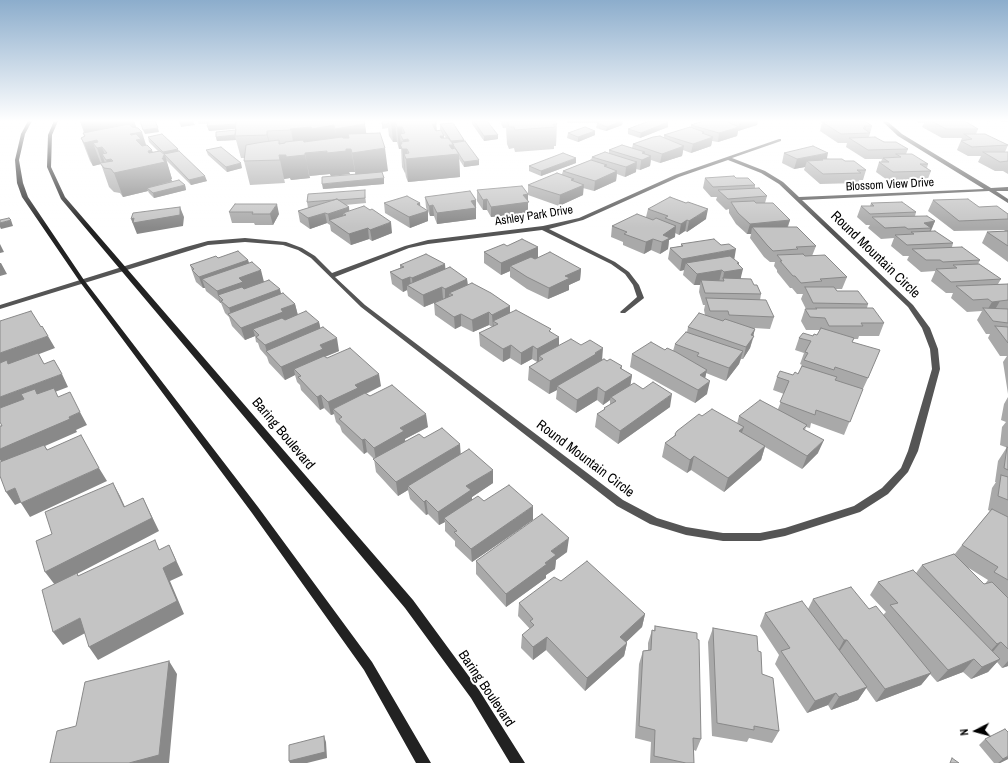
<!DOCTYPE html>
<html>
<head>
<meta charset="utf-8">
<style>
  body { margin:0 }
  #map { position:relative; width:1008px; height:763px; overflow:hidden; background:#fff; font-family:"Archivo Narrow",sans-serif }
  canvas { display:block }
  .north { position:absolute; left:956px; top:711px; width:40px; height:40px; -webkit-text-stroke:3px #fff; paint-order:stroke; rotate:264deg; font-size:11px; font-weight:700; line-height:16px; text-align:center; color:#000 }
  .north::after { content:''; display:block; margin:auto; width:14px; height:18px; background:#000; clip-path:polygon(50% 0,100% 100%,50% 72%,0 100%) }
</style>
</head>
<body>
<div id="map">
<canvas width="1008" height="763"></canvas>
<div class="north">N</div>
</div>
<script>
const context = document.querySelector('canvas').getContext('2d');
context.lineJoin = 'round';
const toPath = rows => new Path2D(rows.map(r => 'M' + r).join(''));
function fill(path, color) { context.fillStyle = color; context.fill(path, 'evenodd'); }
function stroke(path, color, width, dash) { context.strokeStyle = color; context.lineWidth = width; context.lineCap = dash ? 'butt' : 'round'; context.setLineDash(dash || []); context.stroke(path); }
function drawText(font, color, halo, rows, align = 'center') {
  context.font = font + ' "Archivo Narrow",sans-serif'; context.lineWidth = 4; context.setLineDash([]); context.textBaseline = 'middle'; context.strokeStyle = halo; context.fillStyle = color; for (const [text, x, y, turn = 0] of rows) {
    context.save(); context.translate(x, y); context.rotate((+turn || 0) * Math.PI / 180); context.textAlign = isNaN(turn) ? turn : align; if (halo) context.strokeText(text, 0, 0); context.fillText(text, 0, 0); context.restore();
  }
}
fill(toPath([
  [882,121,887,121,902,134,991,188,1008,187,1008,191,996,191,1008,199,1008,203,989,191,802,200,913,305,930,328,938,349,940,369,918,451,908,472,888,494,860,512,785,536,760,541,723,541,686,535,650,524,617,506,361,307,311,258,298,250,283,245,245,242,208,245,0,309,0,305,186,247,208,241,245,238,286,242,302,248,315,256,332,273,405,246,428,240,543,226,579,218,675,175,779,139,781,139,781,141,732,158,765,171,783,182,799,197,984,189,898,136,882,121],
  [728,160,761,173,779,184,908,307,922,328,930,349,932,369,908,451,901,468,882,488,854,506,785,528,760,533,723,533,686,527,657,518,623,500,365,305,335,277,409,248,428,244,542,230,611,264,625,274,633,285,637,297,620,312,621,313,625,313,644,298,639,285,629,272,615,262,549,229,583,220,679,177,728,160]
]), '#555');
fill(toPath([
  [28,121,32,121,25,134,19,160,23,183,28,197,84,280,258,507,372,662,431,763,416,763,364,670,252,513,80,282,22,197,17,183,15,160,21,134,28,121],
  [54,121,58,121,52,135,51,167,65,197,413,600,479,690,525,763,510,763,471,698,405,608,61,199,47,167,48,135,54,121]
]), '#222');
fill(toPath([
  [80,121,134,121,136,128,146,145,153,152,158,151,149,142,148,137,178,151,207,181,191,185,166,160,172,179,171,179,172,181,185,185,186,190,154,198,149,193,148,191,123,197,120,193,114,192,109,187,101,164,93,166,90,161,81,138,84,136,83,133,84,133],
  [198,121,364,121,366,133,388,171,374,173,384,178,384,184,323,189,355,175,355,172,349,172,350,174,331,176,330,174,309,176,310,178,291,180,290,178,284,179,285,183,250,185,244,161,245,158,241,158,236,140,217,141,216,137,236,130,236,128,209,131,207,126,208,124,199,124],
  [382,121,436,121,437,131,444,136,444,138,446,138,440,129,440,124,464,140,464,142,479,165,464,167,459,159,460,177,408,182,406,177,405,172,405,173,402,167,401,149,399,149,397,142,393,142,389,136,388,128,382,129],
  [472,121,487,121,498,139,484,141,472,124],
  [500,121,555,121,557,124,556,146,554,146,554,149,515,152,514,148,509,149,507,144,506,128,503,128],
  [567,121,623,121,622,125,606,131,596,128,597,123,599,123,567,123],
  [703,121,758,121,757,125,738,131,737,136,718,142,712,141,711,146,691,153,683,150,682,156,660,163,651,160,650,166,640,170,636,169,636,172,625,177,617,174,616,181,594,191,583,188,583,195,559,206,528,195,528,213,491,217,487,210,483,210,477,201,477,190,528,194,528,185,562,174,563,171,591,160,592,157,609,153,609,150,632,148,633,144,664,138,664,135,691,127,691,125],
  [820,121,865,121,872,126,869,137,908,149,906,154,928,164,927,168,931,171,927,181,890,182,876,172,879,162,881,162,882,159,865,159,846,147,847,143,838,143,820,131,822,123],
  [917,121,965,121,978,129,976,134,1008,145,1005,152,1008,152,1008,174,1003,171,995,171,978,162,981,156,968,156,957,150,962,138,942,138,922,127,924,123,918,123],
  [986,121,1008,121,1008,122],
  [668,122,668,127,640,138,628,134,628,129],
  [595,131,595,135,578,142,567,138,568,133],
  [206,150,242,168,227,172,208,155],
  [784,153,845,161,866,170,863,180,859,180,858,183,820,184,804,170,805,167,794,169,782,163],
  [576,163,541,176,529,171,529,166],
  [705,178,736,178,755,185,755,188,767,196,765,203,790,220,788,227,816,246,812,256,847,277,842,289,836,289,837,291,868,304,867,308,884,323,879,336,859,336,858,339,854,339,852,342,868,378,862,391,844,435,811,423,810,428,806,427,805,430,818,453,802,469,765,447,761,460,724,492,691,470,687,473,662,457,665,443,674,436,675,434,702,416,737,424,739,416,778,409,784,394,773,390,777,377,793,375,798,374,802,365,800,364,804,353,795,350,799,338,817,335,820,330,806,330,801,321,805,309,806,309,801,299,803,294,797,294,792,288,790,288,777,272,777,270,774,266,775,262,770,262,764,257,750,238,751,234,747,234,736,224,729,213,729,209,726,210,716,200,717,197,711,197,703,188],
  [365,195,366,203,345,205,349,207,349,211,392,233,372,241,369,239,351,245,331,231,330,225,327,223,310,229,300,222,298,211,311,207,308,208,307,202],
  [425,197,476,200,476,219,437,224,434,216,430,216,428,211,428,221,410,228,385,213,384,203,420,203,420,207,427,211,426,207],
  [933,200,979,207,1008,214,1008,262,982,243,987,232,1004,231,1005,230,954,231,928,211],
  [871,203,916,212,915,216,935,221,931,231,953,243,952,247,980,260,978,264,1001,279,998,284,1008,284,1008,394,1003,362,1007,356,1000,356,988,338,990,334,986,334,977,320,982,311,967,312,951,298,953,293,946,293,931,281,935,272,935,271,921,272,907,260,909,256,903,256,891,246,894,238,881,239,868,228,870,225,866,225,857,217,861,206,870,206],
  [235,204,279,214,273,225,255,225,254,223,232,223,229,212],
  [648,209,706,219,687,232,685,231,679,235,675,233,675,237,669,240,668,249,660,254,651,250,644,254,623,245,623,242,611,237,612,226,646,217],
  [681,244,734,259,738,265,741,279,754,285,761,294,760,300,774,317,770,329,754,328,755,329,753,336,754,336,750,348,743,359,741,359,739,364,726,381,706,373,705,378,707,394,695,403,630,367,632,354,665,350,673,351,675,344,687,332,688,327,705,315,704,310,705,305,703,305,699,292,700,285,694,285,683,275,684,270,680,271,668,259,670,248,681,246],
  [507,246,538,247,538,258,581,269,580,280,569,285,569,290,548,299,527,289,510,277,510,271,501,275,484,263,484,252],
  [218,258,248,260,249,263,264,282,295,304,298,315,319,322,320,328,339,351,325,357,327,358,381,386,366,394,370,396,428,427,405,439,405,441,424,438,461,454,493,483,472,497,472,500,484,501,522,528,472,562,455,546,455,541,445,531,445,522,439,525,428,514,426,515,410,499,408,490,398,496,376,472,374,459,367,452,364,454,342,432,340,426,336,422,334,414,331,415,324,408,320,410,301,390,300,385,297,382,295,375,285,380,269,363,267,357,260,349,258,343,256,342,255,336,245,340,232,326,229,317,225,313,221,303,206,291,205,288,203,288,196,282,190,265],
  [400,265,446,269,467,279,468,285,510,306,510,313,551,332,559,345,622,366,622,369,632,375,630,385,670,407,618,444,595,427,597,414,604,410,604,408,610,405,610,400,603,405,597,400,576,413,556,399,557,390,549,394,528,380,529,367,539,361,537,362,532,359,521,365,510,358,503,362,480,346,479,333,492,327,489,325,473,332,461,326,455,329,435,315,434,303,424,307,408,296,407,290,403,292,392,284,390,272,400,268],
  [1008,397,1008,448,1000,445,1002,427,1006,422,1001,420,1004,404],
  [1007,447,1008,448,1008,666,1002,668,997,662,988,672,971,679,963,672,937,682,930,674,921,685,876,702,866,688,858,700,831,710,828,705,807,713,775,664,779,655,760,626,765,613,808,609,813,599,869,609,883,615,886,612,870,595,878,582,916,573,922,565,954,555,962,545,990,511,988,510,992,488,996,482,995,482,998,461],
  [967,567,988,580,985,584,984,584],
  [567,552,556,560,555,569,546,575,546,578,506,607,476,574,476,561],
  [561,581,645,614,642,627,626,642,627,643,624,656,585,691,546,650,533,660,521,648,522,635,530,629,518,616,519,603],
  [655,626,701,739,696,751,694,750,694,763,650,763,651,742,635,738,639,664,643,651,648,650,648,643,652,630,654,631],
  [713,628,758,651,762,674,779,731,772,743,749,738,747,742,712,736,708,642],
  [985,739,1008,759,1000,763,994,763,979,745]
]), '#a9a9a9');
fill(toPath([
  [80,121,134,121,138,132,142,132,148,151,152,150,156,163,162,158,163,156,164,156,163,152,178,149,179,154,165,155,172,179,171,179,172,181,147,188,148,191,123,197,114,173,111,169,110,169,106,160,102,154,107,169,104,168,105,171,97,148,93,143,101,164,93,166,84,143,88,142],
  [97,140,152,164,116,172,111,159,107,160,102,147,99,148],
  [191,121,193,121,195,125,181,127,180,123],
  [264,121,334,125,338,147,295,153,291,130,268,126,209,131,207,126],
  [391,121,399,121,402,127,403,140,408,139,409,158,440,136,444,136,445,155,451,141,464,140,465,145,454,146,454,154,459,154,460,177,408,182,406,159,404,154,405,172,405,173,402,149,404,149,403,140,400,134,401,147,400,144,401,149,399,149,397,127,395,122,397,142,393,142],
  [407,149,409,153,408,159],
  [429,121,436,121,436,124,438,146],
  [622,121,623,121,622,125,606,131,607,127],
  [744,121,758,121,757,125,738,131,740,122],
  [668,122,668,127,640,138,641,133],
  [365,124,368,146,351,149,355,172,349,172,350,174,331,176,330,174,309,176,305,153,338,151,335,129],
  [739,127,737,136,718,142,719,133],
  [158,128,159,132,145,134,143,130],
  [267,131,272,157,267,135,235,136,236,140,217,141,216,137],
  [595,131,595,135,578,142,578,137],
  [704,132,703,140,713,137,711,146,691,153,693,144,702,133],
  [498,135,498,139,484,141,484,136],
  [279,140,282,155,305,155,310,178,291,180,290,178,284,179,285,183,280,160],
  [684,146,682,156,660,163,662,154],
  [385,148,388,171,356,176,352,153],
  [645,152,644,159,651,156,650,166,640,170,642,153],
  [828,153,826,163,821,159,819,164,807,161,805,167,794,169,797,159],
  [576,158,576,163,541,176,541,171],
  [479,160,479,165,464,167,464,162],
  [637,162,636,172,625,177,626,167],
  [241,163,242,168,227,172,226,167],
  [617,171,616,181,594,191,595,181],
  [205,176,207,181,191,185,189,180],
  [384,178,384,184,323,189,322,184],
  [185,185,186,190,154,198,153,193],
  [584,185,583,195,559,206,560,195],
  [528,194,528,213,491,217,491,207,523,195],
  [487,199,487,210,483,210,483,200],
  [476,200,476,219,437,224,437,213,471,201],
  [420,203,421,213,428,211,428,221,410,228,409,217,417,204],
  [277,204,279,214,273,225,270,214],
  [433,205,434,216,430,216,429,206],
  [180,207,184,217,183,226,137,234,131,219],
  [349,207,350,218,343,213,344,220,329,220,330,225,328,214],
  [708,209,706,219,687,232,689,221],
  [325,213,327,223,310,229,308,218],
  [11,220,13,226,1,229,0,227,0,223],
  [687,220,685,231,679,235,681,224],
  [790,220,786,230,752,227,751,234,747,234,750,224],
  [935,221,930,232,929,232,931,228,924,223],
  [391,222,392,233,372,241,370,230],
  [676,226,675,237,669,240,668,249,660,254,663,235],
  [368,228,369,239,351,245,349,234],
  [653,239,651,250,644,254,646,242],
  [0,244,4,252,0,253],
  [538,247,538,258,510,266,510,271,501,275,501,263],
  [736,249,734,261,686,263,684,270,680,271,682,259],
  [248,260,251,271,202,279,205,288,203,288,199,277],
  [0,263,1,263,7,274,0,276],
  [737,263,739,263,737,270,743,269,740,281,724,281,723,278,722,284,724,272],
  [445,264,446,276,413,290,412,278],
  [581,269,580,280,569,285,569,290,548,299,549,288,565,276],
  [261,270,264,282,223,300,218,295,221,303,220,303,217,291,239,278],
  [722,270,719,282,701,280,700,285,694,285,697,274],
  [410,277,411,288,407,285,407,290,403,292,402,280],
  [467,279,468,291,453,295,449,293,450,299,445,301,445,289],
  [442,287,443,299,424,307,423,295],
  [280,289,283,301,232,318,229,308],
  [1000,301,993,313,986,312,992,302],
  [295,304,298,316,286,324,253,329,255,336,245,340,241,328,281,309],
  [510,306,510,318,498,324,493,321,494,327,493,327,492,315],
  [489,312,489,325,473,332,472,320],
  [461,314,461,326,455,329,454,317],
  [319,322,322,335,267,352,265,345],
  [755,329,750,348,743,359,746,347,751,335],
  [48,336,55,348,0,369,0,353],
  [559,337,559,349,539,356,539,361,537,362,537,349],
  [337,338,339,351,294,369,295,375,285,380,281,367,320,345],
  [511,345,510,358,503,362,503,349],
  [533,346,532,359,521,365,521,353],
  [603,348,602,361,557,386,557,390,549,394,550,381],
  [743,351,739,364,726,381,729,368],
  [707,370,704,383,700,375],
  [62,374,68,387,0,413,0,397],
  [379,374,381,386,333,409,334,414,331,415,328,402,355,385],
  [632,375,630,388,611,397,610,400,603,405,605,392],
  [710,381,707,394,695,403,698,390],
  [598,387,597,400,576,413,577,400],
  [672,394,670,407,618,444,620,431],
  [321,395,324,408,320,410,317,397],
  [80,412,87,425,76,430,77,432,45,446,52,458,4,465,0,460,0,449,69,417],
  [426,414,428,427,405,439,406,445,376,461,374,448,400,428],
  [744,427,739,440,739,431],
  [365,439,367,452,364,454,362,440],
  [824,440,818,453,802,469,807,456],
  [460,444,461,458,408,486,408,490,398,496,396,482],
  [765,446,761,460,724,492,728,478],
  [694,456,691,470,687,473,690,460],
  [99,468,107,481,30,517,21,503],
  [493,470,493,483,472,497,472,504,444,518,445,522,439,525,438,512,466,486],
  [113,483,120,496,131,520,124,507],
  [15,488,24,501,15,505,6,492],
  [143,498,159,531,77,574,86,587,55,585,45,572],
  [426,500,428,514,426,515,424,502],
  [533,506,533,520,472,562,471,549],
  [569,538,567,552,556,560,555,569,546,575,546,578,506,607,506,594,545,563,551,551],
  [169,545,183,575,170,581,184,614,98,660,89,647,163,568],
  [645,614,642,627,618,650,620,637],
  [80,618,89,631,63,645,53,632],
  [547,637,546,650,533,660,533,647],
  [844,640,847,640,839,652,837,653],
  [1001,642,990,655,986,656,997,644],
  [627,643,624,656,585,691,587,678],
  [974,659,963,672,937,682,948,670],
  [1000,659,988,672,971,679,982,667],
  [169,661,177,674,169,763,129,763],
  [1008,661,1008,666,1002,668],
  [931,673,921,685,876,702,885,689],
  [867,687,858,700,831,710,839,697],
  [836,693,828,705,807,713,815,701],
  [324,736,326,742,327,758,307,763,290,763,289,761],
  [1008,756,1008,759,1000,763,998,763,1003,759]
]), '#898989');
const building = toPath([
  [84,121,97,121,84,123,84,121],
  [140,121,155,121,158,128,143,130,140,121],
  [179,121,191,121,180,123,179,121],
  [215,121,240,121,236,122,236,124,207,126,208,122,215,121],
  [240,121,364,121,365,124,335,129,334,125,312,129,311,127,290,129,291,130,267,131,267,135,235,136,236,122,240,121],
  [382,121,388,121,388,124,382,124,382,121],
  [399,121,435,121,436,124,432,124,436,131,441,130,444,136,440,136,441,138,448,138,454,145,449,145,452,149,455,148,459,154,406,159,404,154,409,153,407,149,402,149,400,144,402,144,401,142,409,141,408,139,403,140,400,134,405,133,402,127,397,127,395,122,399,121],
  [474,121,487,121,498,135,484,136,474,121],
  [508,121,555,121,557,124,553,124,555,127,515,130,514,127,509,127,507,122,509,122,508,121],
  [602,121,622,121,607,127,597,123,602,121],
  [649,121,665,121,668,122,641,133,628,129,649,121],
  [703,121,725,121,739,127,719,133,691,125,703,121],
  [836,121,865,121,872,126,864,126,866,128,863,128,870,133,841,134,822,122,836,121],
  [932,121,965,121,978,129,946,129,932,121],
  [453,123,464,140,451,141,440,124,453,123],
  [129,124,132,127,138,128,142,132,130,134,131,135,136,134,141,139,136,140,142,146,147,145,152,150,148,151,149,153,160,151,165,155,163,156,164,158,162,158,165,162,114,173,111,169,104,168,100,163,113,161,111,159,106,160,102,154,107,153,102,147,97,148,93,143,98,142,97,140,84,143,81,138,85,136,83,133,129,124],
  [585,127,595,131,578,137,568,133,585,127],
  [690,127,704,132,702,133,713,137,693,144,664,135,690,127],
  [236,130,235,135,216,137,216,132,236,130],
  [380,133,385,148,352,153,351,149,346,149,346,151,327,153,327,151,305,153,305,155,286,157,286,155,279,155,280,160,244,161,246,145,263,142,279,140,279,144,285,143,285,142,303,140,304,142,342,137,343,138,349,138,348,134,380,133],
  [162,134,178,149,163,152,148,137,162,134],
  [964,134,985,134,1008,145,972,147,961,141,972,139,964,134],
  [660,136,684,146,662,154,633,144,653,137,660,136],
  [875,137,884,142,896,142,908,149,868,150,849,138,875,137],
  [465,141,479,160,464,162,452,143,465,141],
  [622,145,645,152,642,153,651,156,642,160,609,150,622,145],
  [813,146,828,153,797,159,784,153,813,146],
  [221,147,241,163,226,167,206,150,221,147],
  [179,151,205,176,189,180,164,154,179,151],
  [605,152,637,162,626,167,592,157,605,152],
  [983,152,1008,152,1008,161,1000,162,983,152],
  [563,153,576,158,541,171,529,166,563,153],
  [896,154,912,154,928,164,920,164,931,171,893,172,879,162,889,162,883,158,901,157,896,154],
  [821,159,842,159,845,161,854,161,866,170,857,170,861,173,823,174,807,161,823,160,821,159],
  [591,160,607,165,604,166,617,171,595,181,563,171,591,160],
  [382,172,384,178,322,184,322,177,382,172],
  [557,173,574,179,571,180,584,185,560,195,528,185,557,173],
  [734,176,736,178,748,178,755,185,713,187,705,178,734,176],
  [179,180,185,185,153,193,147,188,179,180],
  [522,186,528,194,523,195,529,202,491,207,487,199,483,200,477,190,522,186],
  [759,188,767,196,728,199,718,190,759,188],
  [365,190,365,198,338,200,337,199,333,200,307,202,308,194,365,190],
  [470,191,476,200,471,201,476,208,437,213,433,205,429,206,425,197,470,191],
  [407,196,420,203,417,204,428,211,409,217,384,203,407,196],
  [670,197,686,203,688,202,708,209,689,221,687,220,681,224,665,218,668,216,648,209,670,197],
  [337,199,349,207,328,214,325,213,308,218,298,211,337,199],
  [968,199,979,207,997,206,1008,214,1008,219,959,221,933,200,968,199],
  [754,201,756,203,773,203,790,220,750,224,738,213,731,202,754,201],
  [902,202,916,212,870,214,861,206,874,206,871,203,902,202],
  [235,204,277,204,270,214,252,214,253,212,229,212,235,204],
  [364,206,370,210,372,209,391,222,370,230,368,228,349,234,329,220,346,215,343,213,364,206],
  [180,207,180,215,133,223,134,218,131,219,133,213,180,207],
  [637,214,653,220,656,218,676,226,663,235,670,238,662,242,653,239,646,242,624,234,627,232,612,226,637,214],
  [927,216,935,221,924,223,931,228,908,229,905,227,885,228,872,217,927,216],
  [9,218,11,220,0,223,0,220,9,218],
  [752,227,797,227,816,246,796,247,798,249,773,251,767,245,752,227],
  [935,231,953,243,907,245,895,235,914,234,911,232,935,231],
  [1008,231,1008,246,987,232,1008,231],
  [522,239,538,247,501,263,484,252,504,244,507,246,522,239],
  [714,239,721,245,729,244,736,249,682,259,670,248,683,246,681,244,714,239],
  [962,247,980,260,943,262,940,260,926,260,912,249,962,247],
  [238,251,248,260,199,277,192,270,194,269,190,265,216,256,218,258,238,251],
  [550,252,581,269,565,276,570,278,549,288,527,277,510,266,531,257,535,259,550,252],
  [426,254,445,264,412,278,410,277,402,280,390,272,404,267,400,265,426,254],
  [803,254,805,256,825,255,847,277,820,279,822,281,801,283,795,276,793,276,780,261,782,261,777,255,803,254],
  [730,256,739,263,737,263,743,269,724,272,722,270,697,274,686,263,730,256],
  [252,262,261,270,239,278,243,282,217,291,202,279,252,262],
  [979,264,1001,279,951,282,936,269,957,268,953,265,979,264],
  [450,267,467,279,445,289,442,287,423,295,407,285,450,267],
  [723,278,751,279,754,285,757,285,761,294,705,293,701,280,724,281,723,278],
  [269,280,280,289,229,308,221,301,223,300,218,295,242,287,244,289,269,280],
  [472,283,491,293,510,306,492,315,489,312,472,320,461,314,454,317,434,303,453,295,449,293,472,283],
  [1008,284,1008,300,992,302,988,299,973,300,956,286,1008,284],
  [805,287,834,287,837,291,858,291,868,304,813,303,805,287],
  [283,293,295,304,281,309,283,312,241,328,228,314,283,293],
  [706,298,766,300,774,317,729,315,728,311,710,311,706,298],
  [816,308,873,308,884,323,861,323,863,326,829,326,825,318,810,317,805,309,817,309,816,308],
  [983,308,1008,309,1008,323,993,321,983,308],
  [516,310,551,329,549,331,559,337,537,349,533,346,521,353,511,345,503,349,479,333,498,324,493,321,516,310],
  [31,311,41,327,42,326,48,336,0,353,0,321,31,311],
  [306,311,319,322,265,345,256,337,259,335,253,329,282,318,285,320,306,311],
  [699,313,723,321,725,319,755,329,751,335,754,336,746,347,688,327,699,313],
  [995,326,1008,327,1008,343,995,326],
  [323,327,337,338,320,345,323,349,281,367,266,351,323,327],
  [821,328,854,338,852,342,880,350,868,378,835,367,834,370,804,360,808,353,805,352,811,341,799,338,803,333,813,336,814,334,817,335,821,328],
  [686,332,743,351,729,368,697,356,699,353,675,344,686,332],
  [571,339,581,345,590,340,603,348,595,353,596,354,550,381,529,367,543,359,539,356,571,339],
  [651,342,665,350,667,348,676,352,707,370,700,375,710,381,698,390,632,354,651,342],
  [350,348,379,374,355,385,358,388,328,402,321,395,317,397,298,377,301,376,294,369,324,356,327,358,350,348],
  [38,353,44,364,54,360,62,374,0,397,0,363,7,360,8,364,38,353],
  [604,359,607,361,610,359,622,366,620,368,632,375,605,392,598,387,577,400,557,386,604,359],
  [802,366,837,377,835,380,863,389,850,422,816,410,815,415,780,402,789,381,777,377,780,371,793,375,795,372,798,374,802,366],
  [653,382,672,394,620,431,597,414,605,409,604,408,616,401,611,397,634,383,643,389,653,382],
  [392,385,426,414,400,428,404,431,374,448,365,439,362,440,349,428,339,419,342,417,333,409,365,393,370,396,392,385],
  [54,388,58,397,70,392,80,412,69,417,70,419,0,449,0,426,2,426,0,422,0,408,24,399,21,394,35,389,37,394,54,388],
  [760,400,807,425,803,429,824,440,807,456,739,416,760,400],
  [712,409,744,427,739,431,765,446,728,478,694,456,690,460,665,443,676,435,675,434,677,431,699,414,702,416,712,409],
  [442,428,460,444,396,482,373,459,419,434,424,438,442,428],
  [81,435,99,468,21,503,15,488,6,492,0,476,0,462,44,445,47,450,81,435],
  [1007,447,1008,448,1008,470,1004,468,1007,447],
  [469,449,493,470,466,486,471,490,438,512,426,500,424,502,408,486,469,449],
  [1001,475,1008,477,1008,500,998,496,1001,475],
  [113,483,124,507,143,498,152,518,45,572,36,541,52,534,45,512,113,483],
  [509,485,533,506,471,549,454,532,457,531,444,518,478,496,484,501,509,485],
  [992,509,1008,517,1008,580,994,572,998,567,962,545,992,509],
  [542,514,569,538,551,551,556,555,545,563,547,564,506,594,476,561,542,514],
  [155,540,159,550,169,545,176,561,163,568,177,601,89,647,80,618,53,632,42,590,77,573,78,576,155,540],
  [954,554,984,584,992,582,1008,598,1008,649,1001,642,997,644,922,565,954,554],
  [587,561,645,614,620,637,627,643,587,678,547,637,533,647,522,635,534,625,530,621,533,619,519,603,554,577,561,581,587,561],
  [913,570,1000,659,982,667,974,659,948,670,890,605,898,603,878,582,913,570],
  [851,587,869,609,876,606,931,673,885,689,847,640,844,640,813,599,851,587],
  [802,601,867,687,839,697,836,693,815,701,781,651,790,648,765,613,802,601],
  [655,626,697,633,697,639,699,640,701,739,693,738,694,763,686,763,654,756,655,730,639,726,643,651,651,650,652,630,655,631,655,626],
  [713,628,757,636,758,651,761,652,762,674,773,678,779,731,754,726,754,730,717,723,713,628],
  [169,661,159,755,129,763,50,763,57,731,76,726,85,682,169,661],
  [1005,729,1008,732,1008,756,1003,759,985,739,1005,729],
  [324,736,325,752,289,761,289,745,324,736],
  [952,758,959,763,950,763,952,758]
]);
fill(building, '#c4c4c4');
stroke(building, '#898989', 1);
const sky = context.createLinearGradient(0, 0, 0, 228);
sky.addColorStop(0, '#8cadcc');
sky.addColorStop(0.53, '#fff');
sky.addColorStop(1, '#ffffff00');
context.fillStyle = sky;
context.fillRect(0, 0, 1008, 228);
drawText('12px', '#000', '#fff', [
  ["Blossom View Drive",890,185,-3],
  ["Ashley Park Drive",534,216,-9]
]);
drawText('14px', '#000', '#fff', [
  ["Round Mountain Circle",875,255,44],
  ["Baring Boulevard",283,434,50],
  ["Round Mountain Circle",585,459,37],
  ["Baring Boulevard",486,689,56]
]);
</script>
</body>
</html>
